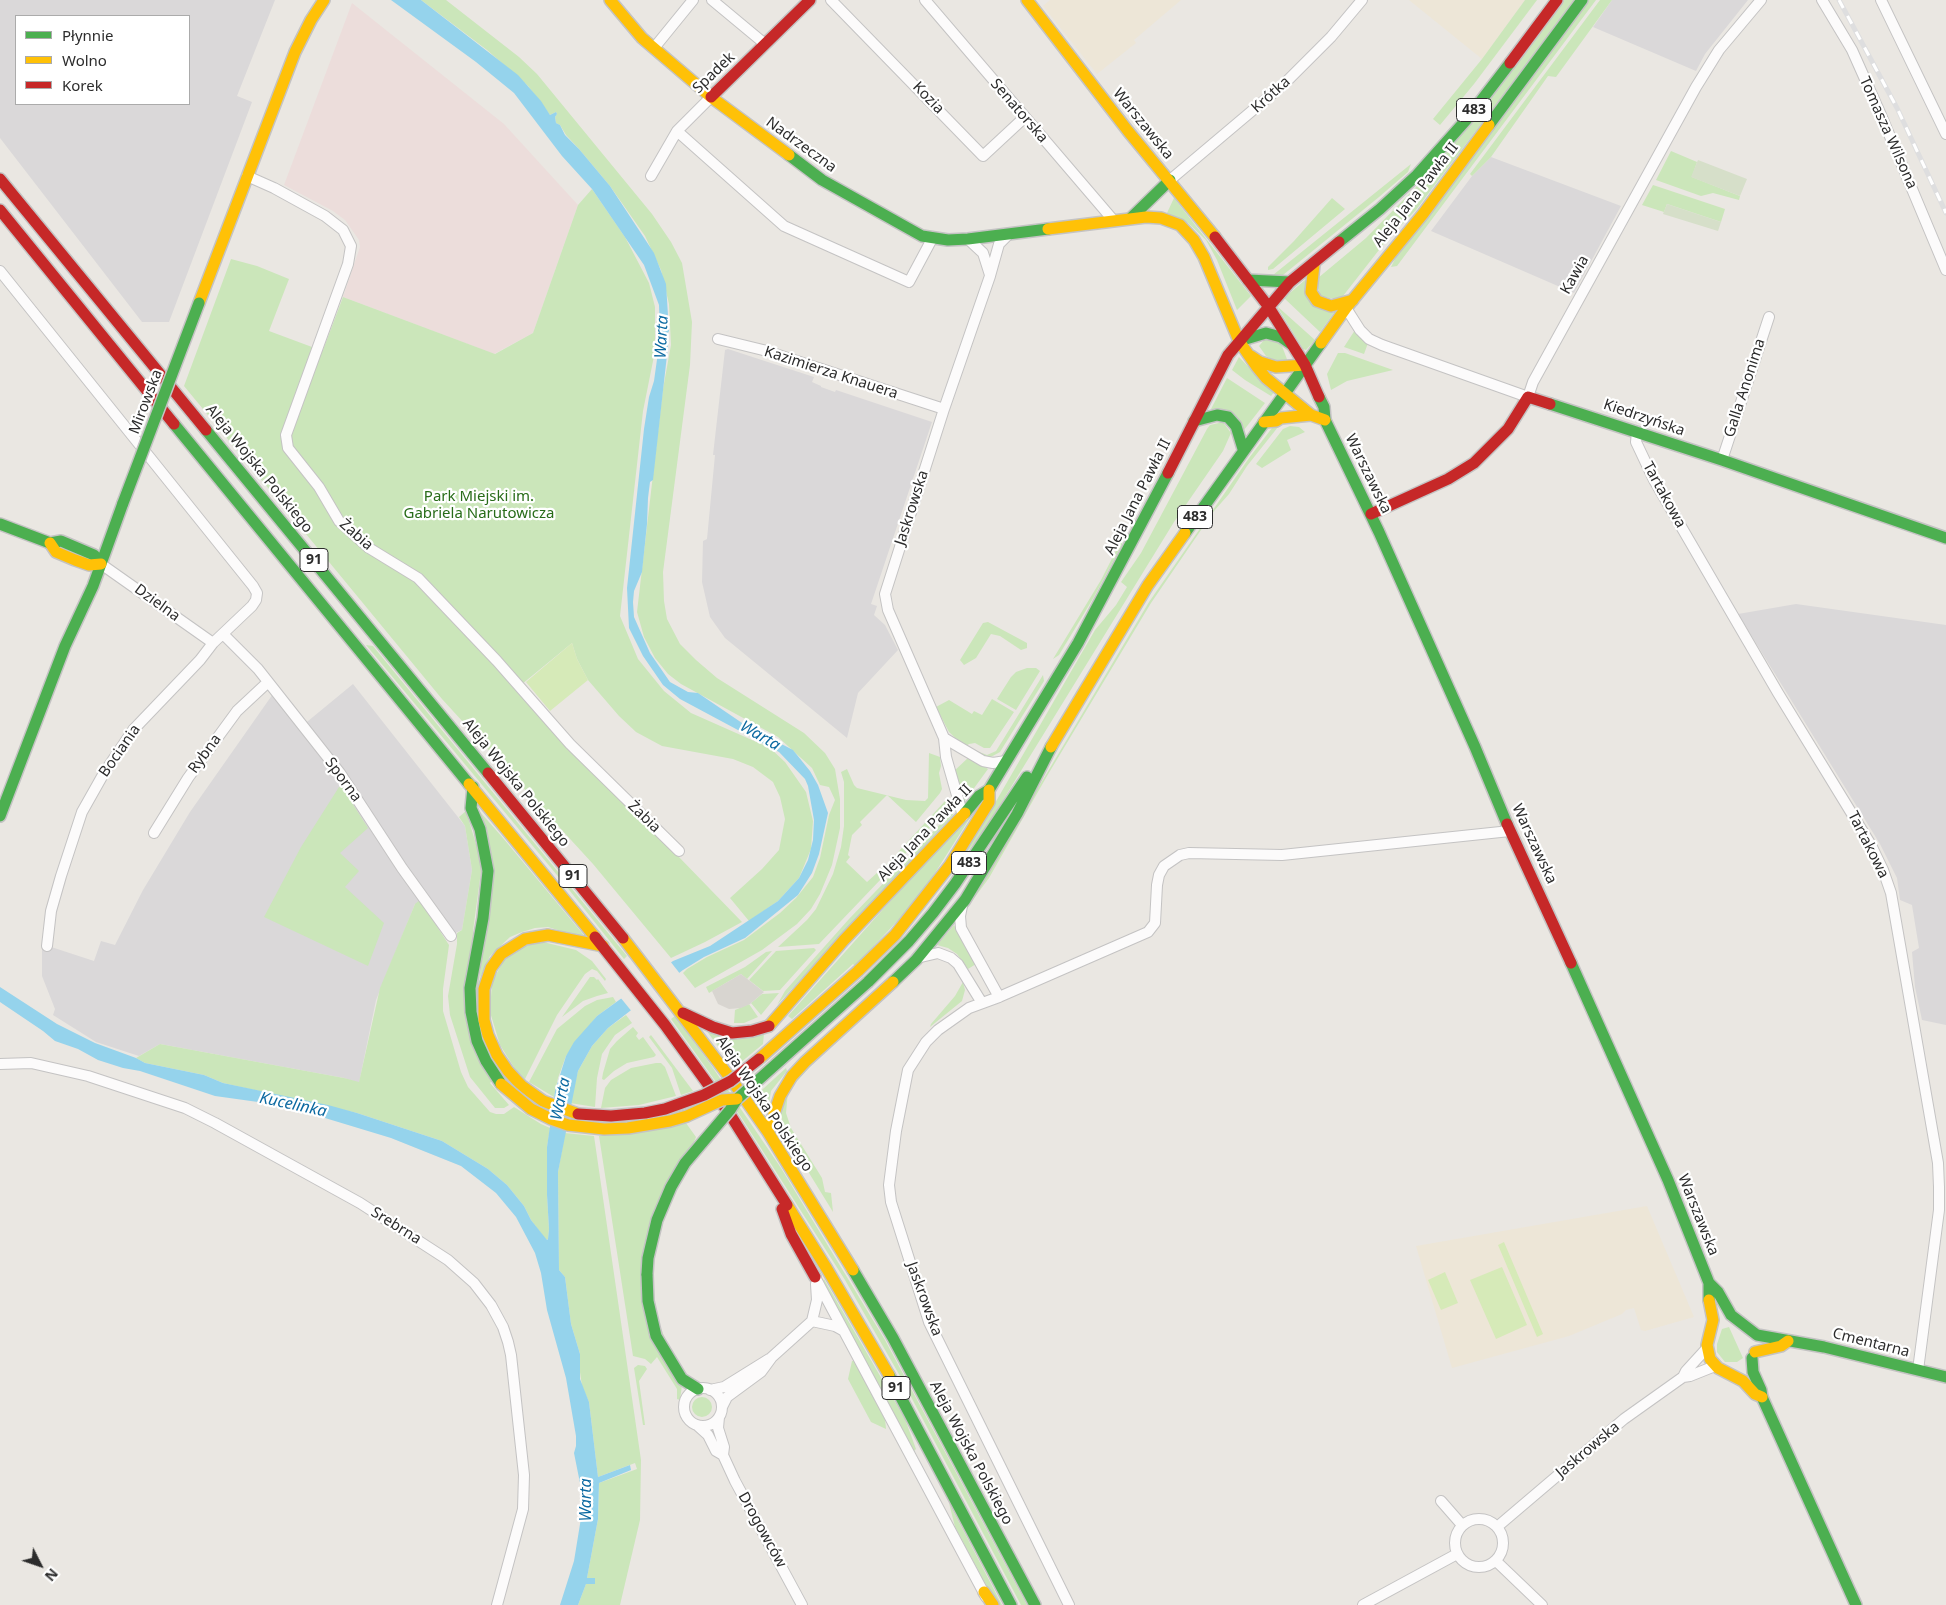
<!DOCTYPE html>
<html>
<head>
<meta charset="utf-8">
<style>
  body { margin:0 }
  #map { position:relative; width:1946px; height:1605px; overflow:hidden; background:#eae7e2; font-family:"Noto Sans",sans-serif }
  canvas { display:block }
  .legend { position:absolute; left:15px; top:15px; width:175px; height:90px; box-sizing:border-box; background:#fff; border:1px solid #ababab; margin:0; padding:6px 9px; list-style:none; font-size:15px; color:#2c2c2c }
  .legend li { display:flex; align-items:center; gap:10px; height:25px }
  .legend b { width:25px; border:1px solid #ababab }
  .north { position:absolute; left:15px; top:1540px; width:50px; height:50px; -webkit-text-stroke:4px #fff; paint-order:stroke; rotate:131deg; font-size:14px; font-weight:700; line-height:20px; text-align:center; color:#2c2c2c }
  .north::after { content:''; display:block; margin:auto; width:18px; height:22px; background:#2c2c2c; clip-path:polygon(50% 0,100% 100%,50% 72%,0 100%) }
</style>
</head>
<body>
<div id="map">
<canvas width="1946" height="1605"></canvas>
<ul class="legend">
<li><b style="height:6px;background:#4caf50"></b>Płynnie</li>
<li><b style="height:6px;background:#ffc107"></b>Wolno</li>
<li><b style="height:6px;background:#c62828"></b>Korek</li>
</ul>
<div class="north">N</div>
</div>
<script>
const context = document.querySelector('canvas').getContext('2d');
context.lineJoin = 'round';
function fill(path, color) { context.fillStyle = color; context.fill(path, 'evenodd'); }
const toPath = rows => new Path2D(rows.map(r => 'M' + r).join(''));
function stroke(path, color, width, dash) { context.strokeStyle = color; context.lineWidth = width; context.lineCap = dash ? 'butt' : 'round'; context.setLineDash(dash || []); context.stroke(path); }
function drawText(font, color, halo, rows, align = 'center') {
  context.font = font + ' "Noto Sans",sans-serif'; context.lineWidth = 4.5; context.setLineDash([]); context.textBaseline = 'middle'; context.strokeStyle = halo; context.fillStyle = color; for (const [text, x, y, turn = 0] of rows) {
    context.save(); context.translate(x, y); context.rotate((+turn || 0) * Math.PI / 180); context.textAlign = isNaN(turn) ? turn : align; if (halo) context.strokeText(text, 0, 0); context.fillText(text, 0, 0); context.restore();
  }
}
fill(toPath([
  [0,0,275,0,237,96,252,102,169,322,142,322,0,138],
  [16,16,189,16,189,104,16,104],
  [1612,0,1748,0,1705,54,1696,71,1593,27],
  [1491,157,1621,206,1574,293,1431,231,1472,176],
  [728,349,814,377,812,382,821,386,821,387,835,392,836,390,932,422,871,604,877,606,874,615,885,625,898,650,858,693,847,738,725,638,710,617,702,582,703,541,707,539,715,455,713,455,725,350],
  [1796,604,1946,625,1946,1025,1922,1020,1915,987,1912,952,1919,948,1912,905,1900,900,1897,878,1880,844,1738,614],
  [353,684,465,826,472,870,462,930,446,937,415,904,376,1000,359,1083,344,1078,160,1044,139,1056,96,1042,53,1015,55,1009,42,976,42,944,94,961,101,941,115,945,143,890,190,812,275,691,302,726]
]), '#dad8d9');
fill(toPath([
  [1050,0,1181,0,1134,40,1136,43,1097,74,1043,6],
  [1409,0,1525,0,1482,59],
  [1647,1206,1694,1317,1645,1331,1641,1330,1634,1308,1626,1310,1622,1314,1569,1336,1452,1368,1416,1246]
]), '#ede6d7');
fill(toPath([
  [352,3,504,124,578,205,533,333,494,354,343,297,360,247,359,240,345,220,333,211,284,185]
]), '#ecdddb');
fill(toPath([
  [421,0,446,0,519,57,537,74,652,214,671,242,682,263,692,322,690,365,663,572,664,601,667,619,680,644,696,660,717,678,804,733,825,753,835,769,840,799,840,828,832,865,820,894,811,909,797,924,762,950,695,988,683,973,687,969,707,957,744,940,780,913,796,898,813,877,820,858,829,815,835,800,829,787,820,785,812,768,778,737,681,684,668,674,655,658,644,637,637,612,663,389,671,345,669,304,661,270,645,236,610,186,579,149,566,135,560,125,556,123,555,117,557,114,556,112,550,115,528,86,487,50],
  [1525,0,1537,0,1474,84,1440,125,1433,119,1482,59],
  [1564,0,1575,0,1416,210,1386,241,1343,296,1340,299,1321,297,1316,282,1318,278,1366,238,1416,187],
  [1589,0,1596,0,1397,266,1391,267,1400,249],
  [1600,0,1612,0,1556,77,1548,76,1491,157,1472,176,1470,174],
  [1671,151,1697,162,1692,177,1740,196,1739,200,1713,193,1701,196,1656,180],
  [1411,164,1408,172,1379,197,1283,275,1273,275],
  [1653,185,1725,209,1721,222,1667,204,1664,212,1642,205],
  [592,189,625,237,649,283,655,307,655,351,643,411,620,616,638,659,664,691,691,713,770,748,785,762,806,792,813,821,811,849,799,878,778,901,749,921,730,898,762,869,779,850,785,819,780,797,773,782,753,767,733,759,662,746,636,732,619,716,588,680,577,659,572,643,516,689,742,922,705,942,671,958,593,864,442,699,184,386,231,259,257,266,289,279,269,331,312,347,323,350,343,297,495,354,533,333,578,205],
  [1174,198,1251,296,1237,310,1217,260,1206,240,1188,223,1167,213],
  [1332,198,1345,209,1273,269,1268,270,1268,267,1294,241],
  [1305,280,1336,310,1320,332,1284,298],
  [1277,306,1315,340,1306,350,1303,349],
  [1355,330,1368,343,1364,354,1344,347],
  [1265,339,1276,340,1282,346,1288,362,1278,362,1266,356,1259,346],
  [1338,353,1345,353,1393,370,1347,381,1331,390,1327,374],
  [1239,357,1261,380,1275,391,1271,396,1245,380,1232,370],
  [1227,378,1265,403,1244,430,1211,409],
  [1223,422,1231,433,1223,451,1174,522,984,831,883,956,980,829,1095,630,1116,605,1127,587,1121,582,1141,553,1207,429,1210,425],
  [1282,422,1247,466,1229,494,1214,511,1151,603,1047,776,989,878,964,912,1149,602,1249,458,1272,428],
  [1290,426,1299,427,1305,432,1287,440,1291,450,1262,468,1256,464,1283,429],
  [1123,537,1122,545,1094,597,1059,655,1053,659,1101,580],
  [988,622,1027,643,1027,648,1021,650,1000,636,991,634,976,658,964,665,960,660,983,623],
  [366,645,373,646,627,956,624,959,566,886],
  [1027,668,1036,668,1040,671,1016,710,997,699,1011,677,1016,672],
  [1043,675,1044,681,1000,752,989,758,984,757,974,750,987,755,996,751],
  [992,699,1014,712,990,748,984,748,975,743,969,744,965,747,949,732,936,707,949,700,972,714,974,711,982,715],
  [929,753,940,757,941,766,939,773,942,789,940,793,916,822,887,795,860,822,862,825,852,835,848,855,850,857,846,862,867,882,889,862,946,800,945,812,819,944,778,947,807,920,816,909,833,874,841,847,844,826,844,782,841,772,847,769,854,785,857,788,906,800,925,801,928,798],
  [969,757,988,769,964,802,953,772],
  [339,787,342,787,368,828,340,853,359,871,345,887,384,923,368,966,264,917,301,847],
  [984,796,919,898,855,966,853,964,792,1019,788,1016],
  [953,800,955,805,953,815,777,1005,785,991,849,919,950,814],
  [474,805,503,838,587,939,548,927,535,928,522,932,510,937,490,956,479,980,491,890],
  [466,811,482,864,473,931,492,1081,490,1083,509,1105,504,1108,495,1108,470,1077,450,1015,448,996,457,944,457,933,462,930,472,870,465,826,459,817],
  [420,900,449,945,443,989,443,1011,461,1072,468,1087,490,1112,496,1114,504,1114,514,1107,541,1124,550,1128,547,1147,547,1195,549,1229,548,1239,546,1240,531,1220,524,1206,507,1185,488,1169,442,1141,357,1113,223,1083,204,1075,145,1063,136,1058,160,1044,344,1078,359,1082,380,988,415,904],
  [954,925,976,964,968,969,957,954,948,948,937,945],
  [543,942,576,950,592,961,606,979,605,981,597,971,592,969,585,974,557,1015,525,1079,515,1069,500,1045,490,1012,492,982,504,960,525,946],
  [814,948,816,950,780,990,763,991,749,980,776,951],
  [772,951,747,979,741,974,709,993,706,987,745,967,766,952],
  [590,977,594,977,597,980,598,979,608,993,597,996,583,1001,562,1017],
  [963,982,965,990,962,1001,930,1027,931,1024,955,996],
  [779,993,761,1015,751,1003,762,994],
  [613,997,616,1002,597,1016,566,1056,558,1078,554,1097,529,1082,557,1029,585,1006,597,1000],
  [749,1004,758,1017,744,1023,734,1023,735,1010],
  [626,1015,632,1023,615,1035,602,1054,597,1078,595,1107,570,1103,578,1071,592,1046,608,1028],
  [675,1016,711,1065,781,1168,885,1340,1027,1605,1021,1605,900,1376,845,1280,741,1117,671,1019],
  [633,1027,638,1033,636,1036,639,1040,643,1037,656,1055,654,1057,627,1063,614,1071,604,1080,602,1079,603,1073,610,1049,617,1041],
  [706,1030,764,1034,763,1044,734,1068],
  [651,1035,693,1091,681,1095,672,1068,649,1037],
  [818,1058,788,1091,786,1113,791,1128,822,1178,825,1192,831,1193,833,1212,790,1142,785,1130,780,1112,781,1104,786,1090,792,1081],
  [656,1063,661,1063,665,1067,676,1096,639,1105,601,1108,605,1088,611,1080,631,1068],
  [786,1068,787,1071,771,1091,768,1109,766,1112,764,1111,753,1098],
  [686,1123,696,1137,641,1274,682,1385,680,1400,677,1399,677,1389,657,1357,651,1364,645,1359,633,1356,599,1136],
  [565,1133,594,1136,641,1460,640,1520,620,1605,578,1605,586,1584,595,1584,587,1578,598,1519,599,1483,637,1469,635,1463,598,1477,589,1402,582,1386,579,1365,580,1354,571,1324,565,1277,559,1270,558,1172],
  [824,1279,905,1419,916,1449,914,1451,823,1281],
  [1729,1327,1743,1358,1737,1362,1725,1362,1717,1352,1717,1344,1722,1329],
  [852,1361,854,1361,885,1418,886,1429,871,1422,848,1379],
  [638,1365,645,1366,647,1369,639,1381,645,1425,643,1425,634,1368],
  '692 1407a10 10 0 1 1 20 0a10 10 0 1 1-20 0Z',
  [949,1503,1002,1605,998,1605,992,1596,955,1527]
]), '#cbe6ba');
fill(toPath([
  [1698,160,1747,179,1740,196,1691,177],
  [1667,204,1721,222,1718,231,1663,214]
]), '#d6dfc9');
fill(toPath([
  [572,643,577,659,588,680,550,711,526,682],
  [1504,1242,1543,1334,1537,1337,1498,1245],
  [1502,1267,1527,1325,1496,1339,1470,1280],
  [1445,1272,1458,1303,1441,1310,1428,1280]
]), '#d6eab8');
fill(toPath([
  [741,974,764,992,750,1004,741,1008,729,1009,718,1004,712,991]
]), '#d8d5d0');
fill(toPath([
  [391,0,421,0,518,75,541,101,550,115,556,112,557,114,555,117,556,123,560,125,565,135,579,149,610,186,654,253,666,284,669,331,666,336,668,346,653,480,650,482,648,498,647,524,642,572,634,591,633,602,634,617,650,653,670,682,688,692,698,693,745,725,793,750,810,771,818,785,828,813,819,854,812,873,798,895,745,938,704,957,683,970,608,1028,592,1046,578,1071,558,1172,559,1270,565,1277,571,1324,580,1354,580,1379,589,1402,598,1477,630,1465,631,1470,599,1483,598,1519,587,1578,595,1578,595,1584,586,1584,578,1605,560,1605,574,1561,581,1518,582,1493,574,1453,576,1446,576,1436,566,1378,547,1310,541,1273,535,1253,516,1217,496,1193,461,1166,391,1138,325,1118,283,1109,258,1102,215,1096,140,1071,123,1068,98,1060,78,1049,55,1041,43,1031,0,1002,0,987,57,1024,95,1043,136,1058,145,1063,204,1075,223,1083,328,1105,357,1113,442,1141,488,1169,507,1185,524,1206,531,1220,547,1240,548,1239,549,1229,547,1195,547,1147,555,1091,566,1056,574,1042,597,1016,673,961,710,946,778,901,799,878,808,860,813,840,814,820,808,786,805,779,779,752,680,699,663,685,643,656,629,628,627,588,644,429,649,397,654,381,660,338,659,305,644,265,592,189,562,156,514,93,476,62]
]), '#95d3ec');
fill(toPath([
  [670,961,681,975,633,1013,620,997]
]), '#eae7e2');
const street = toPath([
  [712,0,765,44],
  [831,0,983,156,1025,117],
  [925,0,1114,221],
  [1822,0,1852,50,1881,115,1946,270],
  [1881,0,1946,134],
  [654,48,693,0],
  [677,131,784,226,909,282,932,239],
  [247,176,274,188,325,216,343,230,351,246,348,264,286,435,288,448,319,487,339,521,369,548,418,578,497,661,570,744,679,851],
  [651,176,677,131,711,97],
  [1170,180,1285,83,1331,37,1362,0],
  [968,239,983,253,990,275],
  [0,271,253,586,257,593,256,600,252,606,213,643,200,660,133,730,104,773,82,812,61,876,51,911,47,946],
  [1346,308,1360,330,1369,339,1382,345,1528,397,1533,382,1696,87,1719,50,1761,0],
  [718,339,763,350,944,409],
  [1637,432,1636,442,1654,480,1778,693,1871,845,1883,870,1891,893,1938,1163,1939,1187,1939,1210,1918,1370],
  [1722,460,1769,317],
  [101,564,213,643],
  [223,634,258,669,340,773,402,868,451,936],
  [944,738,983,761,993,763,1006,761],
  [963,816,946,757,944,738,888,610,885,594,944,409,990,276,999,244,1009,234],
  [154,833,188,778,237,711,267,683],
  [962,906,960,916,961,928,999,997],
  [921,957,938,953,951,958,958,964,982,1003],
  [0,1064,31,1063,88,1076,185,1108,215,1123,360,1203,448,1260,474,1283,491,1305,503,1327,508,1342,511,1355,524,1475,523,1509,497,1605],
  [815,1277,986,1597],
  [812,1321,835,1326,844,1331],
  [1683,1377,1690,1376,1715,1366],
  '684 1407a19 19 0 1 1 38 0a19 19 0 1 1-38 0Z',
  [710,1390,724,1387,769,1359],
  [722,1407,727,1397,761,1372,772,1357,812,1321,817,1300,816,1284],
  [719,1417,718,1428,724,1447,723,1455,735,1481,802,1605],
  [697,1425,708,1435,716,1451,723,1455],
  [1441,1501,1462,1525],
  '1455 1543a24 24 0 1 1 48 0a24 24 0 1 1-48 0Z',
  [1497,1527,1624,1419,1683,1377,1686,1371,1707,1348],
  [1496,1561,1542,1605],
  [1069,1605,929,1322,891,1202,889,1185,896,1131,908,1070,926,1042,938,1030,969,1008,999,997,1148,932,1155,923,1157,885,1159,875,1164,866,1180,855,1189,853,1282,855,1510,831],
  [1363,1605,1457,1554]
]);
const fast = toPath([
  [1489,125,1582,0],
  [789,155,822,180,922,236,948,240,968,239,1048,229],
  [1131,218,1170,180],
  [1339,242,1380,209,1417,175,1467,119,1510,63],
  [1248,280,1290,282],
  [1239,341,1266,333,1281,337,1291,344],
  [1319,397,1324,407,1325,420,1379,532,1475,747,1507,824],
  [1550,404,1722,460,1946,538],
  [1194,421,1217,415,1228,417,1236,426,1243,449],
  [174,424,469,784],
  [206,430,488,773],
  [0,524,50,543,61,541,94,555,101,564],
  [1185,533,1321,343],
  [473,787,471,808,480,829,488,871,483,918,470,988,471,1012,477,1041,486,1061,501,1084],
  [965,813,979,796,989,790,1078,643,1168,473],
  [0,816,65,646,93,586,123,503],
  [1571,963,1668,1180,1709,1283,1709,1300],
  [868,982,909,941,933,913,955,884,1027,777],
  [893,982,916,960,965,900,1017,814,1051,747],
  [853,1270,893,1338,1035,1605],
  [647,1274,648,1301,656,1336,682,1379,698,1389],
  [1709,1283,1718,1292,1731,1315,1757,1335,1824,1347,1946,1377],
  [1752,1358,1753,1372,1761,1390,1762,1397,1856,1605],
  [889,1375,1011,1605]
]);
const slow = toPath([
  [610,0,642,38,711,97,789,155],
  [1027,0,1128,131,1215,237],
  [1048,229,1146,217,1161,218,1180,225,1194,240,1204,257,1239,341,1257,367,1266,378,1311,415,1325,420],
  [1314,265,1311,292,1317,301,1331,306,1353,300],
  [199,303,295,52,311,20,324,0],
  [1321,343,1346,308,1423,214,1489,125],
  [1251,356,1260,362,1276,367,1305,365],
  [1264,422,1276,421,1281,418,1311,415],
  [50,543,56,552,75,560,89,565,101,564],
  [1051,747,1148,585,1185,533],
  [469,784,595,937],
  [623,938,731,1079,768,1132,853,1270],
  [858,971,895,935,950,865,989,802,989,790],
  [769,1026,844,940,965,813],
  [578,1114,543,1101,522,1086,508,1071,497,1055,488,1035,484,1020,484,989,491,968,501,954,525,939,548,935,603,946],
  [768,1132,780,1096,792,1076,805,1062,893,982],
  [787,1205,827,1269,889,1375],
  [1709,1300,1713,1320,1707,1345,1710,1359,1718,1368,1743,1381,1755,1394,1762,1397],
  [1755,1352,1781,1346,1788,1341],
  [984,1592,993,1605]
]);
const jam = toPath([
  [1510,63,1557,0],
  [711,97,810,0],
  [0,179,206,430],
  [0,210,174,424],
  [1215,237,1268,306,1305,365,1319,397],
  [1168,473,1228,355,1290,282,1339,242],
  [1371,514,1448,479,1474,463,1508,429,1528,397,1550,404],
  [488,773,623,938],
  [1507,824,1571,963],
  [595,937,665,1025,731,1116,787,1205],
  [683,1013,713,1027,732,1033,752,1031,769,1026],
  [782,1209,791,1234,815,1277]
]);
stroke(street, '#c4c3c3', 12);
stroke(fast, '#c4c3c3', 14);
stroke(slow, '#c4c3c3', 14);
stroke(jam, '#c4c3c3', 14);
stroke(street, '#fcfbfb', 10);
stroke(fast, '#4caf50', 11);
stroke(slow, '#ffc107', 11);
stroke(jam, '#c62828', 11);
const rail = toPath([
  [1839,0,1897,108,1946,213]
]);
stroke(rail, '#dededf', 5);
stroke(rail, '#fff', 3, [9]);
const fastBridge = toPath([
  [123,503,199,303],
  [647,1274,648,1258,657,1220,671,1187,685,1163,730,1110,737,1099,868,982]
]);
const slowBridge = toPath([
  [759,1059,858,971],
  [501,1084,531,1109,551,1119,568,1125,604,1129,628,1128,670,1121,687,1116,722,1100,737,1099]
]);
const jamBridge = toPath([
  [578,1114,611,1116,645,1113,665,1109,704,1095,731,1081,759,1059]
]);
stroke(fastBridge, '#c4c3c3', 14, []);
stroke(slowBridge, '#c4c3c3', 14, []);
stroke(jamBridge, '#c4c3c3', 14, []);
stroke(fastBridge, '#4caf50', 11);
stroke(slowBridge, '#ffc107', 11);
stroke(jamBridge, '#c62828', 11);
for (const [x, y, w] of [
  [1474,110,35],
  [1195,517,35],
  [314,560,28],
  [969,863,35],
  [573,876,28],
  [896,1388,28]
]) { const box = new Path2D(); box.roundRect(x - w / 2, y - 11.5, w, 23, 4); context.fillStyle = '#fff'; context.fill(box); stroke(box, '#2c2c2c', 1); }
drawText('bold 14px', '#2c2c2c', null, [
  ["483",1474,110],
  ["483",1195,517],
  ["91",314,560],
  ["483",969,863],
  ["91",573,876],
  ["91",896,1388]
]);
drawText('15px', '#2c2c2c', '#fff', [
  ["Spadek",714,73,-44],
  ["Krótka",1271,95,-42],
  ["Kozia",928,98,46],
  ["Senatorska",1019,111,49],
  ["Warszawska",1143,124,51],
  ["Tomasza Wilsona",1888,133,66],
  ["Nadrzeczna",801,145,36],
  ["Aleja Jana Pawła II",1416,195,-52],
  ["Kawia",1575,275,-61],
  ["Kazimierza Knauera",831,373,18],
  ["Galla Anonima",1745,388,-72],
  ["Mirowska",146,402,-69],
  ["Kiedrzyńska",1644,418,19],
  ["Aleja Wojska Polskiego",259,469,51],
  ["Warszawska",1368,474,64],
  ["Tartakowa",1664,495,61],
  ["Aleja Jana Pawła II",1138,497,-63],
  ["Jaskrowska",912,508,-72],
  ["Żabia",356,535,41],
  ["Dzielna",157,603,36],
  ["Bociania",120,751,-55],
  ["Rybna",205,754,-54],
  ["Sporna",343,780,54],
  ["Aleja Wojska Polskiego",516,783,51],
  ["Żabia",644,817,44],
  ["Aleja Jana Pawła II",925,833,-46],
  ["Warszawska",1534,844,65],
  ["Tartakowa",1868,845,63],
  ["Aleja Wojska Polskiego",764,1104,56],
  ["Warszawska",1698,1215,68],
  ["Srebrna",396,1226,32],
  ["Jaskrowska",924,1299,70],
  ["Cmentarna",1871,1343,14],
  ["Jaskrowska",1588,1450,-40],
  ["Aleja Wojska Polskiego",971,1453,62],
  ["Drogowców",762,1530,61]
]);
drawText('15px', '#286c19', '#fff', [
  ["Park Miejski im.",479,497],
  ["Gabriela Narutowicza",479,514]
]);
drawText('italic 16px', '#0b69a1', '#fff', [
  ["Warta",662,337,-87],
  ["Warta",760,736,30],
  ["Warta",561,1099,-78],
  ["Kucelinka",293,1105,12],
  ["Warta",586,1500,-90]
]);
</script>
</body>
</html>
